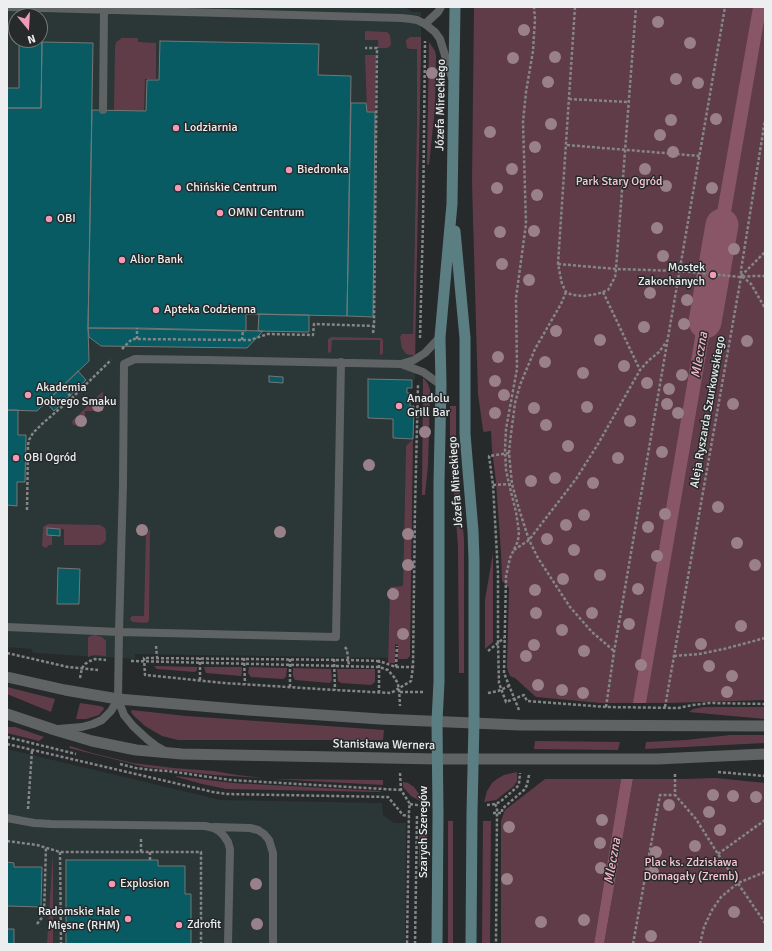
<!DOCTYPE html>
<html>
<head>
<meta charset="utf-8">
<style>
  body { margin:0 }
  #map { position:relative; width:772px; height:951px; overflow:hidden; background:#272a2b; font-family:Signika,sans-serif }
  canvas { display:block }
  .frame { position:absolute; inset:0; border:8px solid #eceeef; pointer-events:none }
  .north { position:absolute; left:8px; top:8px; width:40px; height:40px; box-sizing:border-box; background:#272a2b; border:1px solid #767879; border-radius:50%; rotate:162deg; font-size:11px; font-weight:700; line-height:16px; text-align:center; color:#eceeef }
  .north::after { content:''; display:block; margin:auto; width:14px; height:18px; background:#f09ab7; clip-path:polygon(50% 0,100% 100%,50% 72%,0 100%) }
</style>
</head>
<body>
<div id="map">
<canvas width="772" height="951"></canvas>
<div class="frame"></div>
<div class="north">N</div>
</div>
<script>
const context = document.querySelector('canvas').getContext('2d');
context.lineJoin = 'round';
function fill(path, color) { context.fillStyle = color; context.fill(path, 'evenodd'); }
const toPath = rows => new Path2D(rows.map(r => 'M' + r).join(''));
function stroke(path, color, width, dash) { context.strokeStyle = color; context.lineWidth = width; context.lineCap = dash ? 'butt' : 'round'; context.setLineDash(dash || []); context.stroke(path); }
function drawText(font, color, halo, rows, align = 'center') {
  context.font = font + ' Signika,sans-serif'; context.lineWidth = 3; context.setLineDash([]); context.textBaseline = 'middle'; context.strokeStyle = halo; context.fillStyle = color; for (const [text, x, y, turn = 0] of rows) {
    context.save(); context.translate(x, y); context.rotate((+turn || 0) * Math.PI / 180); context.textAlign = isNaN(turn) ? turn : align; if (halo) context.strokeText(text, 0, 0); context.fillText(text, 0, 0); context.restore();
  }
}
fill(toPath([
  [7,7,405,7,412,12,421,12,421,37,417,49,417,116,413,334,416,337,415,380,412,380,412,388,407,388,407,393,410,393,410,406,414,406,413,439,406,446,403,586,390,587,388,658,135,654,135,659,34,653,32,652,32,649,7,647],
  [16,16,40,16,40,40,16,40],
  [7,749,221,800,382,803,383,815,394,823,406,823,405,944,7,944]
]), '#2b3637');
fill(toPath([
  [474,7,765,7,765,700,669,703,601,703,536,697,515,678,510,676,508,671,507,667,509,588,502,581,501,553,496,482,492,450,491,431,484,432,483,430,478,394,472,183],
  [365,31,387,32,390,35,391,44,390,46,387,48,378,48,378,40,365,40],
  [410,37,421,37,421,52,415,355,411,355,406,354,402,348,400,337,402,334,413,334,417,116,417,49,410,49,407,48,406,43,406,40],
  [122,38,138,38,138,42,156,43,156,79,145,79,144,111,114,110,115,47,116,42],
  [429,42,435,51,436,56,435,108,429,165,427,164],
  [365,55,376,55,375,112,367,112],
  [332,337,381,338,383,340,383,353,381,355,380,355,380,340,332,340,331,352,329,353,328,352,328,339],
  [423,378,426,381,428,384,430,390,430,396,428,465,425,495,422,495],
  [103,391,103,411,85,411,85,426,73,425,72,422,73,420],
  [450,406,456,406,456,459,464,539,464,673,459,673,458,547,454,491,450,463],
  [413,439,410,652,410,656,407,659,398,659,398,645,395,644,395,663,388,663,390,587,403,586,406,446],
  [48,524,100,525,105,528,106,532,106,540,104,543,100,545,64,545,64,529,47,528,47,535,52,535,52,545,49,545,46,548,42,546,43,530,43,527],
  [150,529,149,621,146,623,133,622,130,620,131,617,132,616,144,616,146,532,148,532],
  [493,553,493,642,485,649,485,600],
  [95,635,102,637,106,641,106,656,94,655,88,657,88,638,90,636],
  [154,666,197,667,197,670,195,672,157,669],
  [204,667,242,667,242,672,241,676,206,673],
  [249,667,287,668,286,677,283,679,251,677,248,673],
  [293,668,331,669,332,680,330,683,295,680,293,676],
  [337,669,375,669,375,682,371,685,341,683,338,681],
  [7,687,55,699,51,712,7,694],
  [80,703,100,706,103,707,104,709,99,715,86,719,76,719],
  [703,707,765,707,765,719,689,712,693,709],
  [132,710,186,716,384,730,383,740,178,740,162,736,145,726,134,716,131,712],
  [7,727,15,727,44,737,39,741,7,733],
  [730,735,765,735,765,743,645,749,646,742,686,740],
  [535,741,620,742,618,750,534,749],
  [70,746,92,753,133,763,173,768,214,771,237,775,263,778,214,775,145,767,69,748],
  [517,772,517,781,514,786,496,800,484,802,487,791,492,783,497,779,504,775],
  [176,776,233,783,381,791,380,792,226,789,202,784,177,777],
  [716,778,765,783,765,944,604,944,633,779,683,779],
  [273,779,383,780,383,785],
  [545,779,621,779,594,944,501,944,501,821,505,810],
  [403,782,408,783,414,787,424,801,420,801,411,796,403,787],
  [448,821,453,821,453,944,448,944],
  [483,821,491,821,490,944,482,944],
  [428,822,427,839,426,849,421,866,419,867,419,828],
  [53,852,53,944,47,944]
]), '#603c48');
fill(toPath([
  [753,7,765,7,765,15,721,270,707,269],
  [705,278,719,279,646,703,633,703],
  [621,779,633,779,604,944,594,944]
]), '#895667');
stroke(toPath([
  [705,322,722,225]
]), '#895667', 33);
const building = toPath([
  [160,41,319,44,318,75,351,76,347,316,246,314,246,331,88,328,92,110,146,111,147,80,159,80,160,41],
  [19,42,42,42,41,108,7,108,7,88,19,88,19,42],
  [42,42,93,43,88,328,89,361,37,411,7,410,7,108,41,108,42,42],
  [351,103,366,103,367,112,375,112,373,317,347,316,351,103],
  [259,314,309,315,309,332,258,331,259,314],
  [88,328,137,328,263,331,247,348,101,346,89,337,88,328],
  [78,371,86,380,54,411,46,402,78,371],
  [269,376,283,377,283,383,269,382,269,376],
  [368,379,412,380,412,388,407,388,407,393,410,393,410,406,414,406,413,439,393,438,393,419,368,418,368,379],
  [7,410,18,410,18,435,26,435,25,482,17,482,17,506,7,505,7,410],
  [47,528,60,529,60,536,47,535,47,528],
  [58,568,80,569,79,604,57,604,58,568],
  [66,860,158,860,158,866,185,866,185,894,191,894,191,944,66,944,66,860],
  [7,862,14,863,14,867,42,867,41,907,7,906,7,862],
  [7,929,14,929,14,944,7,944,7,929]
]);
fill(building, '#085b63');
stroke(building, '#737777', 1);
stroke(toPath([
  [575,7,558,264,562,284,566,292,572,295,584,296,597,294,608,290,615,277,616,269,636,7],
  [569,99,629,102],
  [567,145,700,156],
  [558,264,616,269,680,271,741,277,752,276,765,276],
  [741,276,765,252],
  [742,277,743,277,751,284,765,308],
  [566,292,561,304,535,349,520,385,515,403,510,442,509,453,512,484,519,509,529,540,538,558,570,607,592,632,614,651],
  [603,292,640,370],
  [373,333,374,326],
  [420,338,423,223,425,41],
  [137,339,137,328],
  [242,340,243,330],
  [122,349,132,339,250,340,268,334,313,335,314,324,374,326,377,48,365,48],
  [62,386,72,398,111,360],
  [509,453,489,456,493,485,498,573,498,643,499,683,506,702,524,695,527,701,606,707,678,708,693,705,710,703,765,704],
  [493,485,512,484],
  [27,510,28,445,29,440,33,433,42,424,72,398],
  [514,550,529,540,576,479,598,444,640,370,648,361,659,352,667,341],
  [156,646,157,657],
  [345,647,347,650,349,666],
  [488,651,498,643,504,638],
  [7,653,68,667,98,670],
  [674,656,699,654,724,649,765,638],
  [244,658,245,684],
  [334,659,335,690],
  [131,661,379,667,388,670,394,677,397,682,399,688,400,706],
  [379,661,348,660,144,658,145,675,224,683,335,690,391,693,411,681,413,667,415,508,418,385],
  [396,667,397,646],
  [80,678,82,668,85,664,90,661,95,659,106,660],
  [200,680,200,658],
  [290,687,290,659],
  [400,692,423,692],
  [379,693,379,661,396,667,413,667],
  [488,693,498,691,509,686],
  [606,707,614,652,659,390,725,7],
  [665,707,741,277,741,270,765,120],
  [519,710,504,673,506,576,510,558,518,541,519,532,516,512,509,484,506,470,505,449,506,429,517,369,516,298,526,224,523,122,526,92,533,51,535,19,534,7],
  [7,737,76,754],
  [7,744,213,792,227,794,388,797,403,815,409,816],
  [120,764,136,768,152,770,168,771,230,780,401,790],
  [718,772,765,776],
  [400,773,401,790,410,804,409,809,407,944],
  [675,774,675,795,696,819,718,854,765,923],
  [410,804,424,806],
  [495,804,497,808,497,813,496,944],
  [487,805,495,804,500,802,517,787,519,784,520,773],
  [28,809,32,750],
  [493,813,502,813,502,809,524,790,527,785,529,775,531,775],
  [7,841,37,845,60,852,201,852,201,944],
  [60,852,61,944],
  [141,852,141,838],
  [718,854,765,820],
  [150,860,150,852],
  [37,924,44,915,46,847],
  [415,944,417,815],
  [633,944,660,795,675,795],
  [700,944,704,927,712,910,721,897,738,883,765,872]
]), '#848687', 2.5, [3, 2]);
stroke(toPath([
  [7,7,401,18,411,19,417,20,425,24,435,32,440,39,452,78],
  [425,24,438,12,441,7],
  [103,110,104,10],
  [401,364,414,360,425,353,440,337],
  [7,627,119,632,336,637,341,362],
  [58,729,82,727,93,724,102,720,111,711,118,699],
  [165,751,156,746,147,739,133,726,124,715,118,699,119,632,123,484,124,364,135,359,206,360,401,364,423,372,441,385],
  [7,818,34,823,51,824,205,826,214,828,219,831,224,836,228,842,230,849,228,944],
  [214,827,250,828,258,830,264,834,269,840,273,853,273,944]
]), '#5f6364', 8);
stroke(toPath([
  [7,677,65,690,118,699,248,710,380,719,519,725,765,726],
  [7,714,55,730,92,741,136,750,182,754,437,759,657,759,765,754]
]), '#5f6364', 11);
stroke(toPath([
  [455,231,465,338,465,434,473,531,474,560,474,722,472,813,471,944],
  [437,944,438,814,437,721,439,682,439,483,441,385,440,337,452,204,455,7]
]), '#5b7e83', 11);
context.fillStyle = '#9a8088';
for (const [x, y] of [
  [658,22],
  [524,30],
  [690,43],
  [555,57],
  [513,58],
  [432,73],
  [676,79],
  [548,82],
  [698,83],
  [716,119],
  [671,120],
  [551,124],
  [490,132],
  [660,135],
  [535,147],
  [673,152],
  [512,169],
  [645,169],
  [666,186],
  [497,188],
  [712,188],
  [537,195],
  [657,228],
  [534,231],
  [500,232],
  [734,249],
  [663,256],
  [502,264],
  [529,280],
  [650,293],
  [687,300],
  [684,324],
  [644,327],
  [556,331],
  [600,340],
  [747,341],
  [498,357],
  [545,362],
  [624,366],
  [583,373],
  [682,375],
  [495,381],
  [647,383],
  [669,389],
  [504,395],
  [667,404],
  [733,404],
  [98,406],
  [587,407],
  [534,408],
  [495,413],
  [678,413],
  [81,421],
  [630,421],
  [546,425],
  [425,432],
  [568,446],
  [662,452],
  [618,458],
  [369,465],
  [555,478],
  [531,481],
  [593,483],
  [718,507],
  [665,514],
  [584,515],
  [566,525],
  [648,527],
  [142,530],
  [280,532],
  [408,534],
  [547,539],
  [737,543],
  [574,550],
  [657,556],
  [408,565],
  [755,565],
  [600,575],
  [563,579],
  [638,589],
  [535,590],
  [393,594],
  [536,613],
  [592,613],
  [629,624],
  [741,626],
  [562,630],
  [403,634],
  [701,644],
  [534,645],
  [584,651],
  [526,656],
  [641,665],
  [709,666],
  [732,676],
  [538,685],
  [562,690],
  [727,692],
  [583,693],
  [713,795],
  [733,796],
  [756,797],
  [669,805],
  [709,812],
  [602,820],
  [509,827],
  [720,830],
  [600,843],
  [695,846],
  [656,852],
  [601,868],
  [653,872],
  [507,879],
  [256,884],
  [734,912],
  [584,920],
  [541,922],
  [257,924],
  [651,936]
]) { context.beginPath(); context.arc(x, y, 6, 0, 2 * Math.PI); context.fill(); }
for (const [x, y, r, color] of [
  [176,128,4,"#f09ab7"],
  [289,170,4,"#f09ab7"],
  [178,188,4,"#f09ab7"],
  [220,213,4,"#f09ab7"],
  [49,219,4,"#f09ab7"],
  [122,260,4,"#f09ab7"],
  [713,275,4,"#f09ab7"],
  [156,310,4,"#f09ab7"],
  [28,395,4,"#f09ab7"],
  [399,406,4,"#f09ab7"],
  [16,458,4,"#f09ab7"],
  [112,884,4,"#f09ab7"],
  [128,919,4,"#f09ab7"],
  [179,925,4,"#f09ab7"]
]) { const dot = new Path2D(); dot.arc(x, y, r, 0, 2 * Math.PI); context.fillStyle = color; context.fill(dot); stroke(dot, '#272a2b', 1.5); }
drawText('12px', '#eceeef', '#272a2b', [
  ["Józefa Mireckiego",441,105,-89],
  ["Aleja Ryszarda Szurkowskiego",708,412,-80],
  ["Józefa Mireckiego",456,482,-94],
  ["Stanisława Wernera",384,745,1],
  ["Szarych Szeregów",424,832,-90]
]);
drawText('12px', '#eceeef', '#272a2b', [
  ["Lodziarnia",184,128],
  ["Biedronka",297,170],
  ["Chińskie Centrum",186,188],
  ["OMNI Centrum",228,213],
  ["OBI",57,219],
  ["Alior Bank",130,260],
  ["Mostek",705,268,"right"],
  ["Zakochanych",705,282,"right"],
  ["Apteka Codzienna",164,310],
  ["Akademia",36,388],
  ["Dobrego Smaku",36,402],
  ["Anadolu",407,399],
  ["Grill Bar",407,413],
  ["OBI Ogród",24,458],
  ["Explosion",120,884],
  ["Radomskie Hale",120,912,"right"],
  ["Mięsne (RHM)",120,926,"right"],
  ["Zdrofit",187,925]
], 'left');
drawText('12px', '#f8c6d5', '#272a2b', [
  ["Park Stary Ogród",619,182],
  ["Plac ks. Zdzisława",691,863],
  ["Domagały (Zremb)",691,877]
]);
drawText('italic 13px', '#f6b4c9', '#272a2b', [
  ["Mleczna",700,355,-80],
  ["Mleczna",613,861,-80]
]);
</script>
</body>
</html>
